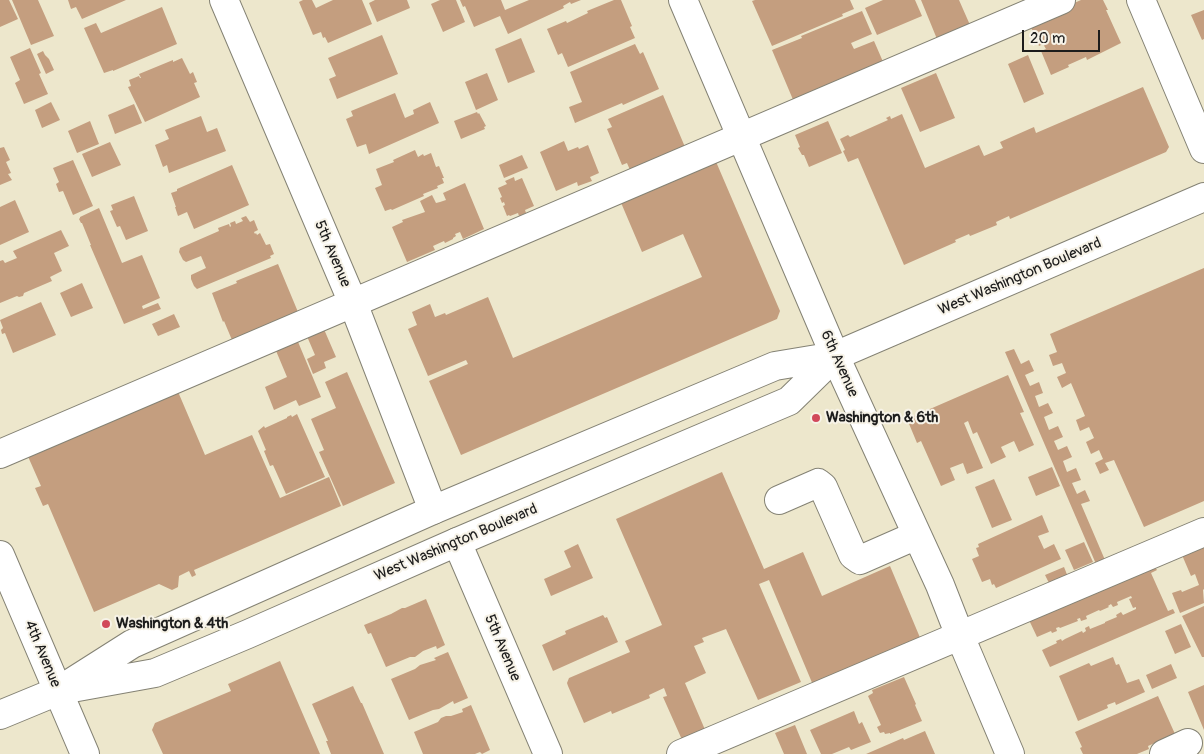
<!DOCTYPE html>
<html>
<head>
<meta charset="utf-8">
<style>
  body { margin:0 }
  #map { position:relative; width:1204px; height:754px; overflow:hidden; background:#ede7cc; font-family:Pangolin,sans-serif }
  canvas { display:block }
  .scale { position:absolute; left:1022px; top:30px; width:78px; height:22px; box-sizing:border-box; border:2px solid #1c1c1c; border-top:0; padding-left:6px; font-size:15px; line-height:18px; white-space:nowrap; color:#1c1c1c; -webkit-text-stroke:4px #f7f3e8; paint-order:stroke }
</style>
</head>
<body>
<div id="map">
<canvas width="1204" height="754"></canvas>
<div class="scale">20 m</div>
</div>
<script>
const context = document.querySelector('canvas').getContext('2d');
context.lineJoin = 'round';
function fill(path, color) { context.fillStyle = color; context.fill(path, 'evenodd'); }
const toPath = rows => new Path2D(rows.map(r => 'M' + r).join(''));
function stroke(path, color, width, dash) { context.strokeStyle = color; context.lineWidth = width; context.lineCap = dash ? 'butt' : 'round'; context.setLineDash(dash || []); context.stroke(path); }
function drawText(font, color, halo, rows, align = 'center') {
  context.font = font + ' Pangolin,sans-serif'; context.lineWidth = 4; context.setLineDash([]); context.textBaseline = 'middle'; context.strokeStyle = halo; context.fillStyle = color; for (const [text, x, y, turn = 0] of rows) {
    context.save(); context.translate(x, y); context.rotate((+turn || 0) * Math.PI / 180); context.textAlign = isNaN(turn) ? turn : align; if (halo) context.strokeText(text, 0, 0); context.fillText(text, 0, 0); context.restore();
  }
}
fill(toPath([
  [0,0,9,0,18,19,0,27],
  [12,0,38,0,54,36,31,45],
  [68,0,126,0,82,19,76,7,71,9],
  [303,0,312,0,316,8,333,0,362,0,372,24,328,43,325,37,323,38,321,32,313,35,299,2],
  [375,0,407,0,410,8,377,22,369,3],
  [440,0,456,0,465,22,443,32,431,4],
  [460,0,501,0,505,10,529,0,581,0,571,4,570,2,563,6,564,8,508,34,500,16,474,27,465,6,463,7],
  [614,0,621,0,632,26,630,27,635,38,568,67,562,53,558,55,547,29,566,21,567,23,588,13,587,11],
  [755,0,850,0,854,9,842,14,843,16,772,46,752,1],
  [883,0,915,0,922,16,877,35,865,8],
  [921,0,959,0,970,25,937,39],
  [1081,0,1103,0,1108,10,1106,10,1121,43,1087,60,1086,57,1068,65,1069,67,1051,75,1041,51,1046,49,1043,44,1039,46,1029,23],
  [162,7,177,44,113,71,113,70,104,73,84,28,96,23,101,33],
  [1204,10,1204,39,1202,40,1191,15],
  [862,11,872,34,851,43,854,49,874,41,884,64,794,102,772,50,802,38,801,36],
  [382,35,398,74,337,99,329,79,336,76,328,58],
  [521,38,535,72,508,83,495,49],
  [635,44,640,54,643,52,659,89,623,105,622,103,575,123,569,107,582,102,570,72],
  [30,48,41,73,39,74,48,94,24,104,15,83,20,80,10,57],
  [43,51,45,55,49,59,54,70,46,74,37,54],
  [1028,55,1044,94,1024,103,1008,64],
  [182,58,190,74,193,72,197,82,194,83,200,97,145,122,128,87,131,86,129,80,139,76,140,78,141,78,139,74,173,60,173,62],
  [487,73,498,100,476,110,465,82],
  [936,73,955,118,920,132,901,88],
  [1143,87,1169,147,1166,152,1010,219,1009,216,996,222,997,225,970,236,969,234,955,240,956,242,904,265,858,158,848,162,843,151,845,150,840,139,848,135,850,137,888,120,886,118,890,116,891,119,902,114,925,168,979,145,984,156,1003,148,1000,142,1034,127,1036,133],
  [395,93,405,118,414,114,413,110,430,102,439,123,369,154,366,144,357,147,346,119,353,116,351,111],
  [663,95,685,147,630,170,627,163,622,165,607,129,612,127,608,119],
  [51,102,60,120,42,128,35,110],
  [134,104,142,123,115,134,108,115],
  [477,112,478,114,479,113,486,126,484,127,485,129,461,139,454,121],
  [201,116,207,132,217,128,226,151,169,173,167,165,163,167,155,145,169,139,165,130],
  [90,121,99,144,77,153,68,131],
  [828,121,842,153,809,167,804,155,802,155,798,148,800,147,795,135],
  [564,141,568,151,578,147,579,149,588,145,599,173,590,177,592,181,578,186,577,182,556,191,540,152],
  [110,142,121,165,92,177,82,154],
  [4,147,10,160,6,162,11,173,8,174,12,180,0,185,0,148],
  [415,150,418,157,423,154,424,156,431,153,436,167,439,166,444,178,442,178,444,183,437,186,438,188,423,194,424,196,392,210,391,209,385,211,375,188,382,185,376,169,394,162,393,160],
  [522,155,528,168,504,178,499,165],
  [714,157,780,311,777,319,461,455,429,381,468,364,466,360,428,376,408,329,417,325,412,312,430,304,435,317,445,313,446,315,488,297,513,358,702,277,683,234,642,252,619,198],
  [73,160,93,206,73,215,63,191,59,192,56,184,59,182,53,168],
  [232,165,249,205,194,229,187,212,178,216,175,207,176,207,171,193,177,191,177,189],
  [514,177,515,181,522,178,534,206,525,210,526,213,519,216,518,213,510,216,509,215,507,216,503,206,505,205,504,202,502,203,500,198,502,197,498,188,507,184,505,181],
  [465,183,484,229,463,239,460,232,455,234,456,236,453,238,453,239,445,243,444,241,433,246,435,250,407,262,392,227,403,222,402,220,425,212,420,201,432,195,436,203,440,202,446,200,443,193],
  [134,196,148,231,126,240,120,226,117,227,110,211,113,210,111,205],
  [15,200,29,232,0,245,0,207],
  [99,208,122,263,142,255,160,298,142,306,143,309,158,303,161,309,124,324,90,245,91,245,82,223,81,223,79,219,80,218,80,217],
  [246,216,250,222,254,220,258,230,254,232,255,234,256,233,257,235,260,233,266,245,270,244,274,254,270,256,271,258,197,289,194,286,191,279,191,275,206,268,201,256,186,262,183,260,179,252,180,248,219,231,218,228,229,224,230,227,231,226,230,223,235,221,236,224,243,221,241,218],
  [61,230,69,246,54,253,62,271,50,277,52,281,24,293,23,296,19,297,17,296,0,303,0,261,3,260,5,263,17,258,13,251],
  [278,264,298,312,232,340,224,321,223,322,212,293,237,283,236,281],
  [1204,268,1204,501,1144,527,1114,460,1105,463,1109,470,1100,474,1095,463,1103,459,1099,450,1091,454,1086,442,1094,438,1089,427,1080,431,1076,420,1085,416,1071,383,1062,388,1057,377,1066,373,1062,363,1053,366,1049,355,1057,352,1050,334],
  [82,283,93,308,71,317,60,293],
  [41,302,56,335,13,353,5,333,2,334,1,330,3,328,0,320],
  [174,314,180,327,158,336,152,324],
  [323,327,336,357,324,362,326,368,313,374,307,359,315,355,306,334],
  [296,337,321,397,299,406,296,400,274,410,265,387,287,377,274,346],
  [1014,349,1021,364,1029,360,1034,371,1025,375,1030,386,1039,382,1043,393,1035,396,1039,407,1048,403,1053,413,1044,417,1049,430,1058,426,1063,437,1054,441,1058,450,1067,446,1072,457,1063,461,1067,472,1076,468,1081,480,1072,483,1077,494,1085,490,1090,501,1081,504,1105,560,1096,564,1005,352],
  [347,372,395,483,343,506,319,452,324,450,311,419,336,408,325,382],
  [1008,375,1024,412,1020,413,1034,445,1019,452,1014,441,1001,447,1006,457,991,464,977,432,973,434,968,421,964,423,983,468,967,474,963,463,950,468,955,480,941,486,921,441,917,443,907,419],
  [176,387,205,455,252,435,280,498,329,477,341,506,194,570,196,575,192,577,189,571,179,576,178,587,172,590,159,584,94,612,48,504,43,506,35,488,41,486,26,452],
  [297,414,325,477,286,494,273,465,270,466,264,451,266,450,258,431,264,426,265,428,287,418,287,417,291,415,292,417],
  [1052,467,1060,486,1036,496,1028,477],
  [722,472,764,569,803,552,822,596,890,566,921,640,813,685,769,580,759,584,801,682,758,700,726,629,702,638,704,642,694,646,706,673,685,683,706,732,683,742,663,697,667,696,664,688,649,695,650,698,612,714,611,711,584,723,568,686,567,683,569,678,630,652,625,641,662,625,616,519],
  [994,479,1012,520,992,528,975,487],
  [1042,515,1049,532,1038,536,1044,549,1054,544,1061,559,996,588,994,584,992,585,990,579,982,582,972,559,979,556,976,548,979,547,978,544],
  [1084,542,1093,562,1074,570,1065,550],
  [578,544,593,578,551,596,544,579,571,567,564,551],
  [1204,545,1204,589,1203,590,1204,603,1180,613,1172,593,1181,590,1182,592,1199,585,1195,574,1191,576,1182,555],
  [1154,566,1157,570,1151,573,1168,611,1173,609,1175,613,1050,667,1042,650,1057,643,1056,641,1061,639,1062,641,1065,639,1082,631,1083,633,1086,631,1085,628,1089,626,1090,629,1105,623,1105,622,1117,617,1116,615,1121,612,1123,615,1136,609,1136,607,1133,608,1129,599,1132,598,1131,596,1117,602,1118,605,1113,607,1111,604,1108,606,1109,607,1100,611,1099,610,1086,616,1087,619,1081,621,1080,618,1077,619,1078,621,1060,628,1059,627,1056,628,1057,631,1052,633,1051,631,1037,637,1029,620],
  [1064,567,1068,577,1050,585,1045,575],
  [426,599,445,645,437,649,436,646,423,651,415,657,410,657,386,667,371,633,368,634,364,625,391,614,402,608,405,608],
  [1204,606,1204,657,1202,657,1182,616],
  [603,615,605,618,607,617,618,642,553,671,542,645,566,634,565,631],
  [1181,624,1191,647,1175,654,1165,631],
  [448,652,468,698,454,704,453,701,439,709,433,710,409,720,391,679,415,669,420,665,436,660,434,658],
  [1113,657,1116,665,1119,664,1127,683,1139,679,1145,692,1116,705,1115,702,1107,705,1108,708,1078,721,1059,676,1089,663,1091,666],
  [280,661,320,754,163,754,152,730,155,723,231,691,228,684],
  [1171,664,1177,678,1152,689,1146,675],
  [904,677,916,704,915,705,922,721,890,734,890,733,885,734,884,732,880,733,877,727,881,725,868,696,873,693,872,690],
  [1204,685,1204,730,1188,692],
  [353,686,361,703,362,703,384,754,331,754,326,741,328,741,312,704],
  [1158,696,1175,734,1148,746,1149,749,1137,754,1083,754,1080,748,1082,747,1075,732],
  [471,705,490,750,482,754,480,752,475,754,423,754,414,732,438,722,441,718,446,716,451,716,463,712,462,709],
  [854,711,859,724,862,722,871,742,851,750,849,747,832,754,821,754,810,730],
  [795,725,807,754,784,754,775,733],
  [925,731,935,754,866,754,903,738,904,740]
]), '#c49e7f');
const minor = toPath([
  [224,0,353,303,433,510],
  [683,0,835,356,940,585,960,636,1010,754],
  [1141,0,1204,149],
  [0,454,1061,0],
  [779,500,818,483,823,487,853,555,860,560,917,535],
  [457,542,548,754],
  [0,555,85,754],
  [681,754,1204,532],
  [1164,754,1188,743]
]);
const major = toPath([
  [72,688,155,673,248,634,457,542,789,401,835,356],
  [0,715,58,691,132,644,433,510,775,366,835,356,1204,197]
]);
stroke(minor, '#848274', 30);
stroke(major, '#848274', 30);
stroke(minor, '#fff', 28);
stroke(major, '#fff', 28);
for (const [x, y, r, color] of [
  [816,418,5,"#d1495b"],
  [106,624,5,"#d1495b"]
]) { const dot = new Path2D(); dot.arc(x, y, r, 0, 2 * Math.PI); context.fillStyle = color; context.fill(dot); stroke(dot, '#f7f3e8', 2); }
drawText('15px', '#1c1c1c', '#f7f3e8', [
  ["5th Avenue",332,254,67],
  ["West Washington Boulevard",1020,277,-23],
  ["6th Avenue",839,364,66],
  ["West Washington Boulevard",456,543,-23],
  ["5th Avenue",502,648,67],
  ["4th Avenue",42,654,67]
]);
drawText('bold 15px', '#1c1c1c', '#f7f3e8', [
  ["Washington & 6th",826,418],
  ["Washington & 4th",116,624]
], 'left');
</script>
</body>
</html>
